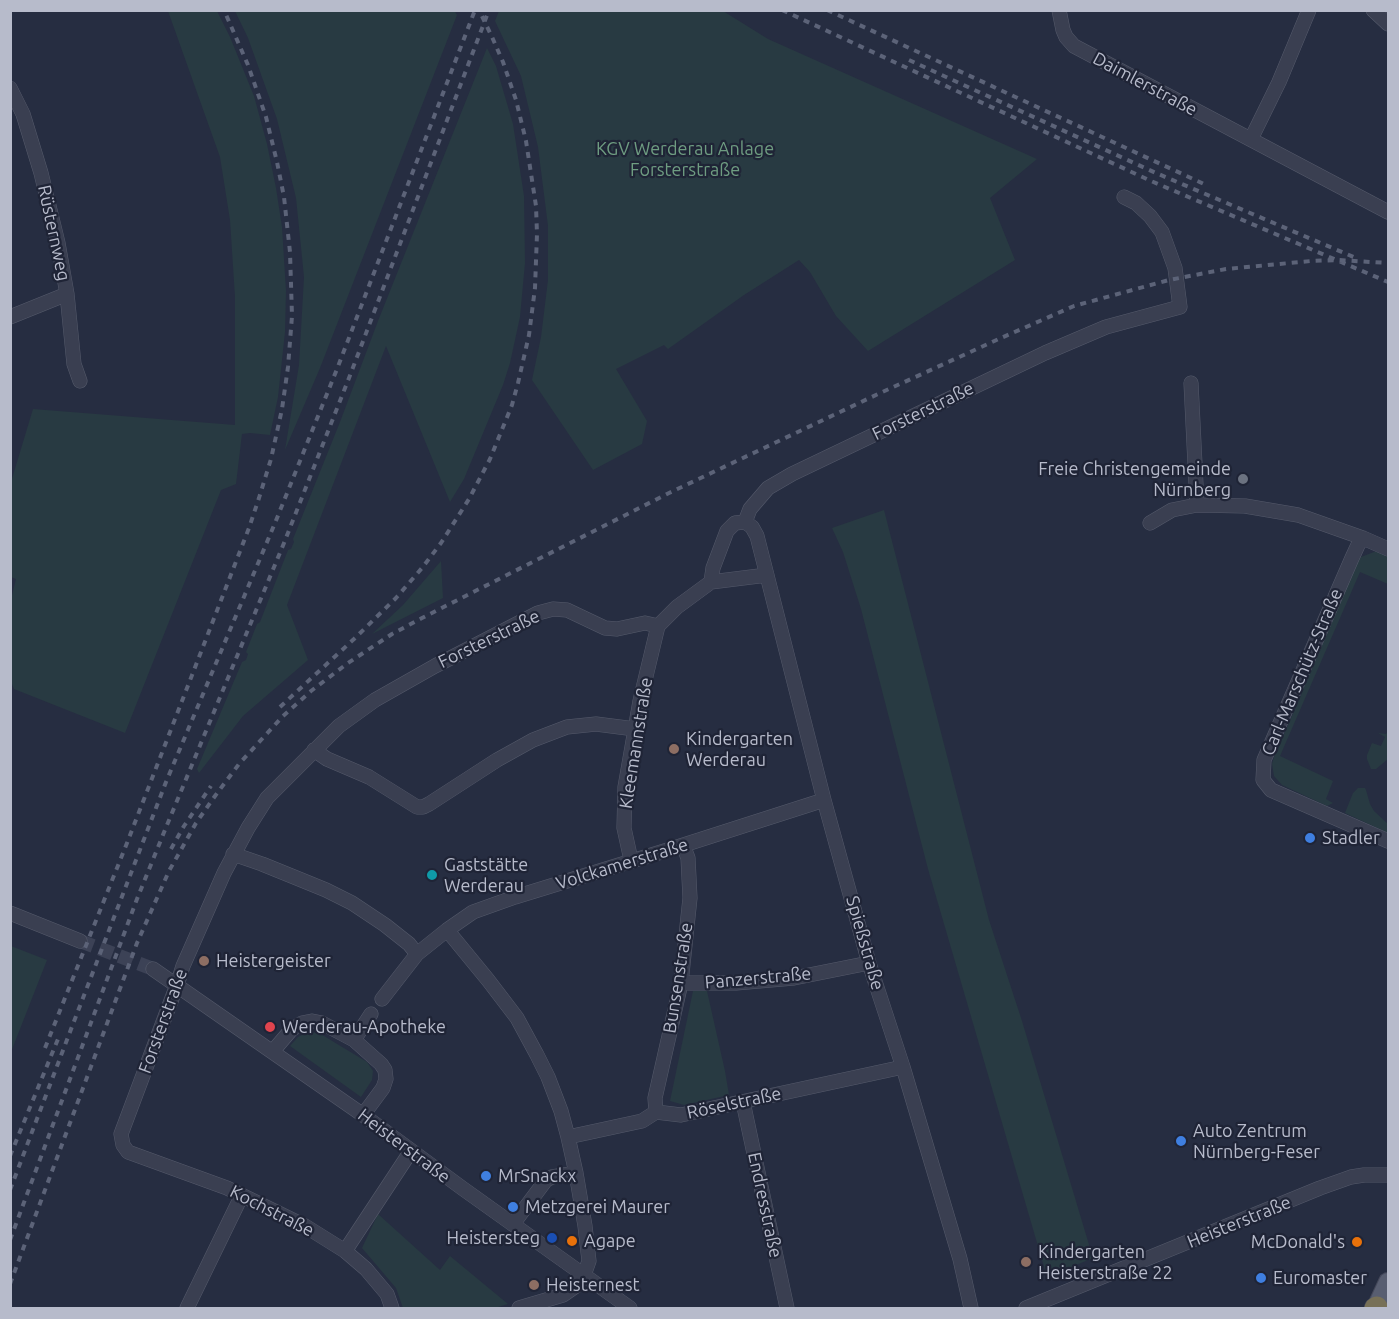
<!DOCTYPE html>
<html>
<head>
<meta charset="utf-8">
<style>
  body { margin:0 }
  #map { position:relative; width:1399px; height:1319px; overflow:hidden; background:#262d41; font-family:Ubuntu,sans-serif }
  canvas { display:block }
  .frame { position:absolute; inset:0; border:12px solid #b7bbcb; pointer-events:none }
</style>
</head>
<body>
<div id="map">
<canvas width="1399" height="1319"></canvas>
<div class="frame"></div>
</div>
<script>
const context = document.querySelector('canvas').getContext('2d');
context.lineJoin = 'round';
function fill(path, color) { context.fillStyle = color; context.fill(path, 'evenodd'); }
const toPath = rows => new Path2D(rows.map(r => 'M' + r).join(''));
function stroke(path, color, width, dash) { context.strokeStyle = color; context.lineWidth = width; context.lineCap = dash ? 'butt' : 'round'; context.setLineDash(dash || []); context.stroke(path); }
function drawText(font, color, halo, rows, align = 'center') {
  context.font = font + ' Ubuntu,sans-serif'; context.lineWidth = 4.5; context.setLineDash([]); context.textBaseline = 'middle'; context.strokeStyle = halo; context.fillStyle = color; for (const [text, x, y, turn = 0] of rows) {
    context.save(); context.translate(x, y); context.rotate((+turn || 0) * Math.PI / 180); context.textAlign = isNaN(turn) ? turn : align; if (halo) context.strokeText(text, 0, 0); context.fillText(text, 0, 0); context.restore();
  }
}
fill(toPath([
  [454,10,457,15,320,368,285,450,299,365,304,277,296,198,277,119,248,38,235,11],
  [168,11,217,11,230,37,254,96,267,144,276,188,282,227,286,291,285,332,278,397,270,435,250,433,242,434,236,484,221,490,125,733,14,689,10,679,10,603,16,579,11,577,11,482,33,409,235,425,235,297,230,220,220,157],
  [499,11,723,11,768,39,1037,159,990,198,1015,260,868,351,836,316,810,272,799,260,744,295,668,349,664,345,616,369,647,421,642,444,593,470,532,380,541,337,548,280,548,226,538,147,521,76,495,21],
  [487,48,496,66,513,124,524,196,525,263,520,317,510,363,503,385,464,479,450,502,386,346,287,605,308,660,243,716,199,773,197,769,242,662,246,660,248,654,246,652,257,624,260,622,288,550,291,549,294,542,293,539,340,422,378,321],
  [884,510,989,920,1022,1021,1093,1258,1047,1277,928,869,861,609,843,552,832,528],
  [1374,552,1380,552,1388,555,1388,584,1360,572,1280,756,1333,781,1326,799,1333,803,1327,806,1282,785,1274,776,1272,764,1274,757,1302,693,1300,691,1356,561,1361,557],
  [441,561,443,598,372,634,403,605],
  [1388,731,1388,759,1376,769,1371,769,1367,759,1367,755,1372,743,1381,746,1385,737,1378,733,1386,734],
  [1358,788,1365,788,1366,790,1370,804,1374,811,1388,824,1388,833,1345,813,1353,793],
  [11,946,47,960,11,1052],
  [693,991,707,991,725,1071,729,1095,684,1105,670,1101],
  [308,1032,319,1033,367,1062,373,1071,372,1080,361,1097,290,1046,298,1037],
  [378,1214,440,1270,450,1256,508,1304,495,1308,403,1308,396,1288,362,1248]
]), '#283a42');
stroke(toPath([
  [80,941,153,969]
]), '#3c4256', 14, [14, 7]);
const minor = toPath([
  [1059,10,1063,30,1066,37,1074,46,1388,212],
  [1373,10,1388,24],
  [10,88,23,114,41,173,58,243,67,294,74,364,80,381],
  [1251,139,1279,82,1309,10],
  [10,317,67,294],
  [1191,383,1197,505,1245,506,1298,515,1363,538,1388,549],
  [745,522,752,527,757,536,824,800,869,963,903,1067,960,1259,971,1308],
  [745,522,750,509,768,488,792,474,1045,353,1106,327,1180,307,1175,268,1162,232,1150,216,1136,203,1124,197],
  [1150,523,1172,510,1197,505],
  [1363,538,1358,545,1352,558,1264,760,1263,780,1271,790,1388,841],
  [711,582,767,575],
  [314,750,327,759,369,777,417,807,423,807,429,804,497,760,533,740,567,727,596,724,635,729],
  [233,854,262,864,299,879,326,890,352,903,385,925,409,944,417,954],
  [631,860,624,828,625,787,640,701,658,626],
  [10,913,80,941],
  [447,930,488,980,517,1018,537,1055,548,1077,561,1111,568,1137,576,1173],
  [153,969,363,1115,462,1188,630,1308],
  [681,983,736,983,794,978,869,963],
  [382,999,417,954,447,930,473,912,515,897,671,849,824,800],
  [354,1040,371,1014],
  [273,1051,291,1030,302,1023,312,1021,322,1023,354,1040,381,1064,385,1070,386,1079,383,1088,363,1115],
  [743,1102,787,1308],
  [656,1112,655,1098,681,983,690,898,688,858,683,845],
  [568,1137,642,1121,656,1112,681,1115,903,1067],
  [513,1224,546,1180,552,1177,576,1173,585,1226,589,1261,584,1275,576,1286,563,1295,519,1308],
  [345,1251,411,1151],
  [187,1308,242,1195],
  [392,1308,387,1294,366,1269,345,1251,305,1226,227,1188,128,1152,123,1145,121,1134,177,985,183,966,224,873,248,828,267,798,339,726,375,700,435,666,538,613,553,609,567,610,605,628,617,629,645,623,658,626,677,607,711,582,713,568,727,531,735,523,745,522],
  [1026,1308,1320,1188,1351,1177,1364,1175,1388,1175]
]);
const major = toPath([
  [1376,1308,1388,1282]
]);
const highway = toPath([
  [1375,1308,1377,1307]
]);
stroke(minor, '#555a6b', 15);
stroke(major, '#44485a', 20);
stroke(highway, '#424758', 22);
stroke(minor, '#3a3f51', 14);
stroke(major, '#585e71', 18);
stroke(highway, '#777057', 21);
stroke(toPath([
  [782,10,1151,181,1388,282],
  [827,10,1204,184],
  [909,60,1156,173,1356,258],
  [280,707,354,639,396,598,422,568,441,543,469,499,490,459,512,405,518,383,529,335,535,288,537,234,536,206,526,141,516,100,503,62,492,37,479,10],
  [171,849,184,826,211,786],
  [45,1048,127,843,249,528,259,498,271,459,282,409,288,367,292,316,290,252,284,197,277,162,266,117,248,65,224,10],
  [10,1156,58,1039],
  [10,1190,73,1024,166,782,275,523,337,369,475,10],
  [10,1240,137,899,167,825,284,543,349,378,489,10],
  [10,1284,137,943,169,871,196,823,215,796,239,764,283,716,311,691,348,663,392,634,422,618,669,493,878,394,1001,338,1074,306,1169,280,1226,269,1311,261,1338,260,1388,263]
]), '#5c6378', 4, [6, 6]);
for (const [x, y, r, color] of [
  [1243,479,6,"#6b7280"],
  [674,749,6,"#8d6e63"],
  [1310,838,6,"#3f7fe0"],
  [432,875,6,"#0f9aa8"],
  [204,961,6,"#8d6e63"],
  [270,1027,6,"#e0444e"],
  [1181,1141,6,"#3f7fe0"],
  [486,1176,6,"#3f7fe0"],
  [513,1207,6,"#3f7fe0"],
  [552,1238,6,"#1a4fb4"],
  [572,1241,6,"#e8710a"],
  [1357,1242,6,"#e8710a"],
  [1026,1262,6,"#8d6e63"],
  [1261,1278,6,"#3f7fe0"],
  [534,1285,6,"#8d6e63"]
]) { const dot = new Path2D(); dot.arc(x, y, r, 0, 2 * Math.PI); context.fillStyle = color; context.fill(dot); stroke(dot, '#1f2436', 2); }
drawText('18px', '#b7bbcb', '#1f2436', [
  ["Daimlerstraße",1145,84,28],
  ["Rüsternweg",54,233,78],
  ["Forsterstraße",923,411,-26],
  ["Forsterstraße",489,639,-26],
  ["Carl-Marschütz-Straße",1302,672,-67],
  ["Kleemannstraße",636,743,-81],
  ["Volckamerstraße",622,864,-17],
  ["Spießstraße",865,943,74],
  ["Bunsenstraße",678,978,-81],
  ["Panzerstraße",758,978,-5],
  ["Forsterstraße",163,1021,-70],
  ["Röselstraße",734,1103,-12],
  ["Heisterstraße",404,1146,37],
  ["Endresstraße",765,1205,78],
  ["Kochstraße",272,1211,27],
  ["Heisterstraße",1239,1222,-22]
]);
drawText('18px', '#6e9c81', '#1f2436', [
  ["KGV Werderau Anlage",685,149],
  ["Forsterstraße",685,170]
]);
drawText('18px', '#b7bbcb', '#1f2436', [
  ["Freie Christengemeinde",1231,469,"right"],
  ["Nürnberg",1231,490,"right"],
  ["Kindergarten",686,739],
  ["Werderau",686,760],
  ["Stadler",1322,838],
  ["Gaststätte",444,865],
  ["Werderau",444,886],
  ["Heistergeister",216,961],
  ["Werderau-Apotheke",282,1027],
  ["Auto Zentrum",1193,1131],
  ["Nürnberg-Feser",1193,1152],
  ["MrSnackx",498,1176],
  ["Metzgerei Maurer",525,1207],
  ["Heistersteg",540,1238,"right"],
  ["Agape",584,1241],
  ["McDonald's",1345,1242,"right"],
  ["Kindergarten",1038,1252],
  ["Heisterstraße 22",1038,1273],
  ["Euromaster",1273,1278],
  ["Heisternest",546,1285]
], 'left');
</script>
</body>
</html>
